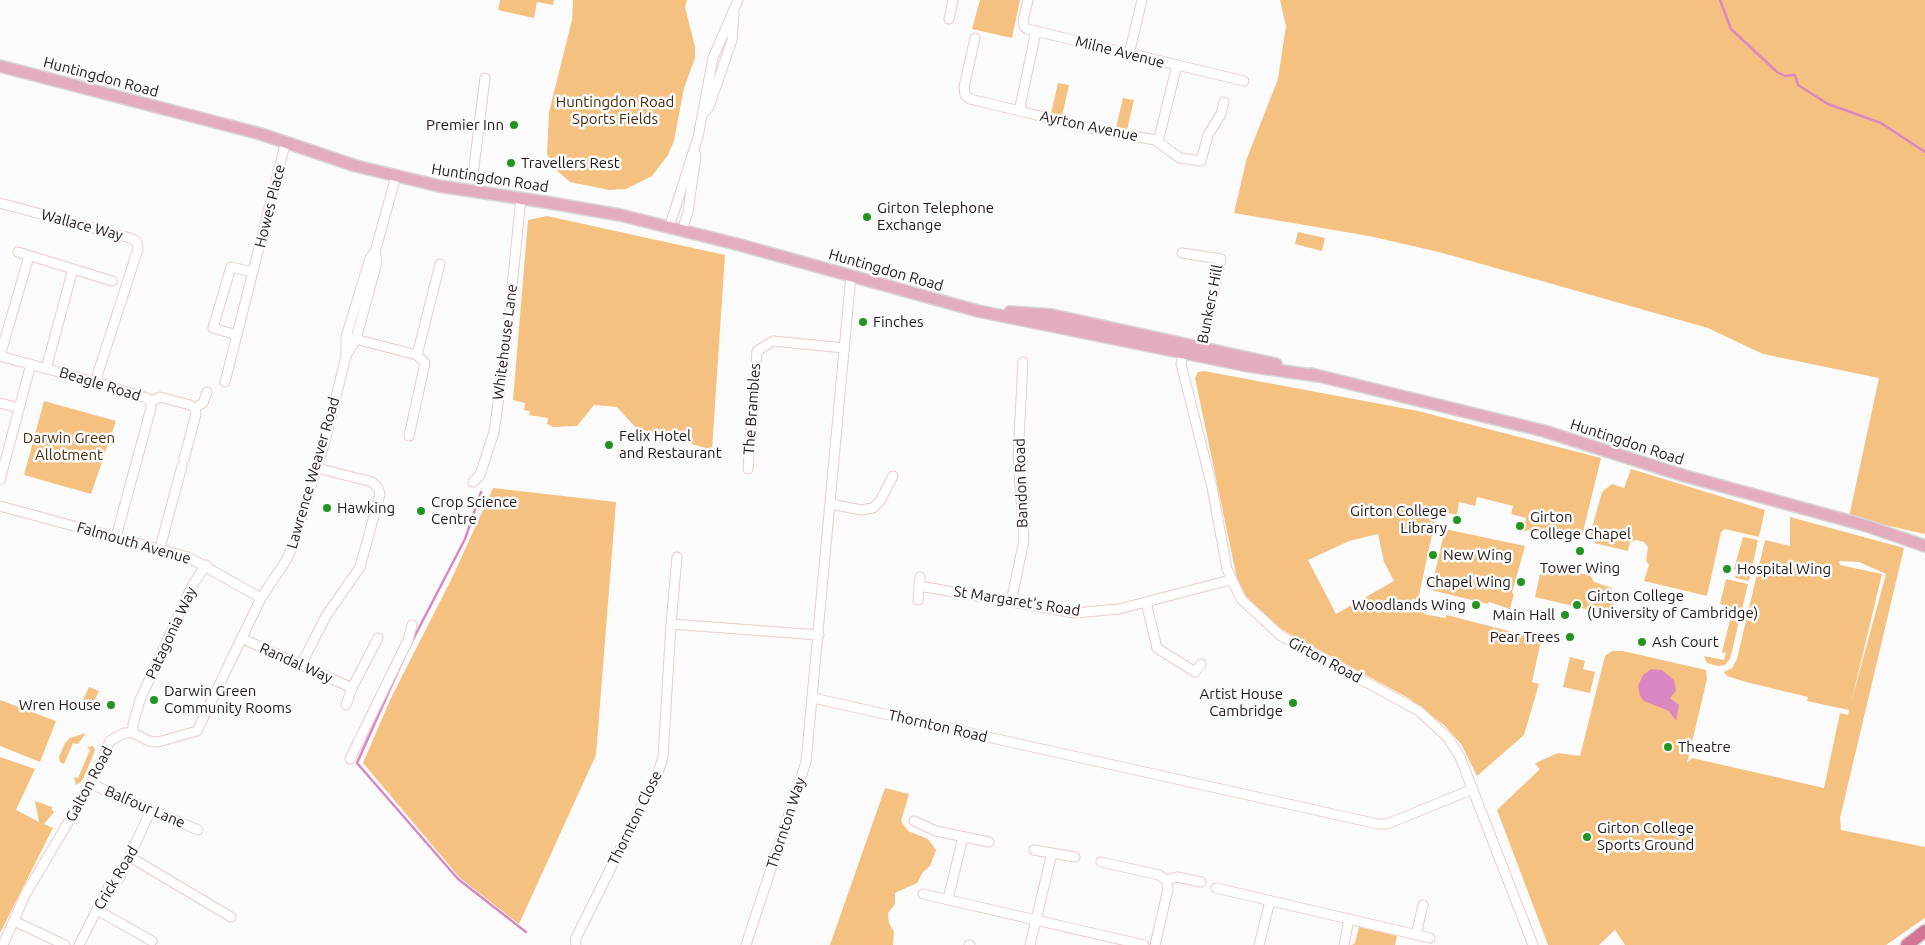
<!DOCTYPE html>
<html>
<head>
<meta charset="utf-8">
<style>
  body { margin:0 }
  canvas { display:block; background:#fbfbfb }
</style>
</head>
<body>
<canvas width="1925" height="945"></canvas>
<script>
const context = document.querySelector('canvas').getContext('2d');
context.lineJoin = 'round';
function fill(path, color) { context.fillStyle = color; context.fill(path, 'evenodd'); }
const toPath = rows => new Path2D(rows.map(r => 'M' + r).join(''));
function stroke(path, color, width, dash) { context.strokeStyle = color; context.lineWidth = width; context.lineCap = dash ? 'butt' : 'round'; context.setLineDash(dash || []); context.stroke(path); }
function drawText(font, color, halo, rows, align = 'center') {
  context.font = font + ' Ubuntu,sans-serif'; context.lineWidth = 5; context.setLineDash([]); context.textBaseline = 'middle'; context.strokeStyle = halo; context.fillStyle = color; for (const [text, x, y, turn = 0] of rows) {
    context.save(); context.translate(x, y); context.rotate((+turn || 0) * Math.PI / 180); context.textAlign = isNaN(turn) ? turn : align; if (halo) context.strokeText(text, 0, 0); context.fillText(text, 0, 0); context.restore();
  }
}
fill(toPath([
  [500,0,554,0,553,5,537,2,534,18,498,10],
  [573,0,687,0,685,7,695,47,695,58,684,88,674,141,668,155,652,176,626,189,609,190,570,182,555,169,547,154,549,112,572,20],
  [980,0,1020,0,1012,38,972,29],
  [1280,0,1925,0,1925,534,1849,517,1879,378,1763,354,1708,328,1439,252,1369,236,1234,213,1247,158,1278,79,1286,26],
  [1058,83,1069,85,1062,116,1051,113],
  [1123,98,1134,100,1127,130,1116,128],
  [547,216,725,255,712,450,636,428,617,407,594,405,577,426,553,427,547,424,548,418,529,415,530,411,524,410,525,403,513,400,528,220],
  [1298,232,1325,238,1322,251,1295,244],
  [1204,371,1418,411,1601,458,1582,536,1577,539,1535,529,1524,531,1526,518,1511,514,1513,506,1477,497,1475,506,1459,502,1457,515,1439,511,1436,516,1418,600,1411,599,1424,614,1445,618,1447,615,1520,634,1537,641,1540,645,1532,682,1539,684,1524,735,1477,776,1461,744,1445,726,1410,699,1286,632,1262,615,1246,596,1237,579,1195,378,1198,372],
  [1378,534,1384,562,1394,581,1336,614,1308,560,1349,541],
  [44,401,116,421,91,494,24,475],
  [1631,469,1765,510,1759,537,1725,529,1721,532,1707,596,1644,581,1649,565,1646,561,1648,547,1644,542,1636,540,1630,542,1628,551,1594,543,1595,541,1590,535,1602,492,1612,484,1624,488],
  [493,488,616,502,596,755,519,924,460,878,363,763,390,700,452,578],
  [1790,517,1904,548,1840,818,1841,830,1925,847,1925,918,1886,945,1625,945,1615,930,1599,945,1548,945,1497,810,1540,769,1535,764,1538,762,1558,753,1580,756,1605,656,1612,651,1623,651,1706,670,1707,679,1687,763,1692,758,1824,788,1840,713,1848,715,1849,710,1807,701,1808,697,1746,682,1727,676,1724,672,1732,668,1737,659,1765,540,1790,546],
  [1839,561,1859,562,1886,574,1851,703,1882,574,1840,565],
  [1445,529,1525,546,1512,593,1514,594,1510,609,1489,602,1488,604,1431,590],
  [1743,537,1758,540,1749,581,1735,578,1737,570,1734,569],
  [1565,569,1591,576,1594,582,1612,588,1609,598,1614,602,1611,615,1535,597,1540,574,1558,573],
  [1726,579,1748,584,1730,659,1725,665,1718,666,1707,663,1704,656,1724,660,1726,653,1722,652,1731,616,1735,608,1720,604],
  [1570,657,1585,661,1583,669,1595,672,1590,693,1563,687],
  [89,687,99,691,90,709,81,704],
  [0,700,56,721,40,762,0,746],
  [86,733,78,744,73,743,64,764,60,762,59,757,65,743,70,738],
  [93,746,95,750,92,758,82,781,76,785,74,777,78,778,90,750,87,747],
  [0,757,35,769,16,810,39,822,35,801,52,807,52,810,54,812,44,824,53,828,0,933],
  [885,788,909,794,901,821,908,831,928,839,936,850,930,866,923,872,917,883,895,893,895,904,888,913,889,923,894,932,893,945,830,945],
  [1359,927,1397,936,1395,945,1352,945,1355,943]
]), '#f5c180');
fill(toPath([
  [1651,669,1662,670,1674,680,1676,691,1670,698,1679,705,1676,721,1669,711,1644,701,1640,696,1638,686,1643,675]
]), '#d988c3');
stroke(toPath([
  [1720,0,1731,29,1777,72,1785,76,1795,75,1798,85,1828,104,1881,123,1925,152],
  [481,492,465,539,407,651,357,763,458,879,526,932]
]), '#d988c3', 2.5);
const minor = toPath([
  [1028,0,1023,21,1024,26,1027,29,1244,81],
  [949,19,953,0],
  [1036,31,1020,107,1024,112,1079,126,1155,140,1159,138,1177,65],
  [975,38,964,87,965,95,970,99,1024,112],
  [1129,54,1142,0],
  [703,114,709,107,732,40,734,13],
  [1155,140,1180,158,1201,161,1208,135,1221,114,1224,102],
  [473,175,485,78],
  [0,203,130,238,137,242,138,249,98,373,97,379,99,383],
  [669,228,698,137,713,58,738,0],
  [682,231,688,212,696,155],
  [18,252,112,281],
  [1182,253,1221,259,1201,352],
  [237,335,213,328,231,267,253,272],
  [351,338,417,355,425,363,409,436],
  [1184,348,1181,364,1212,487,1227,569,1241,599,1281,636,1419,711,1448,738,1460,757,1533,945],
  [346,355,346,337,370,258,375,252,396,176],
  [417,355,440,264],
  [0,356,99,383,147,398,150,402,151,408,116,537],
  [0,356,29,256],
  [46,369,73,269],
  [225,382,286,141],
  [150,402,160,397,190,405,195,408,196,414,184,459],
  [0,403,19,408],
  [195,408,203,403,207,392],
  [748,469,757,351,773,341,844,348],
  [0,480,31,364],
  [473,482,480,475,494,432,506,346,521,198],
  [831,504,861,510,873,508,880,501,893,476],
  [0,506,188,557,261,598],
  [160,548,182,466],
  [919,586,1075,613,1119,609,1230,580],
  [918,600,920,577],
  [1011,602,1024,540,1018,457,1023,362],
  [1146,602,1157,648,1195,672,1201,664],
  [671,624,677,557],
  [241,638,352,688],
  [301,665,326,616,360,567,380,494,378,488,372,482,317,468],
  [813,698,1378,824,1387,824,1473,789],
  [346,705,352,688,378,638],
  [133,733,133,724,140,700,192,586,206,565],
  [350,759,408,640,412,625],
  [91,784,198,830],
  [914,821,936,831,989,842],
  [1034,850,1075,857],
  [130,857,231,917],
  [1101,862,1159,875,1166,880,1168,889,1155,945],
  [1166,880,1177,877,1201,882],
  [1216,888,1430,938],
  [923,894,1144,945],
  [948,899,963,837],
  [97,910,152,941],
  [14,921,65,945],
  [1416,935,1423,905],
  [3,945,25,895,91,784,110,741,124,733,133,733,149,741,158,742,197,731,261,598,287,559,294,543,325,441,346,356,356,339,377,262,375,252],
  [79,945,109,886,119,879,151,810],
  [576,945,575,940,658,773,663,757,671,624,819,635],
  [746,945,806,762,851,275],
  [969,945,970,945],
  [1030,945,1052,853],
  [1259,945,1270,901],
  [1344,945,1349,919]
]);
const major = toPath([
  [0,66,261,134,356,166,439,186,545,202,620,215,740,245,978,311,1248,366,1318,376],
  [1010,312,1052,315,1276,364],
  [1311,374,1544,431,1685,476,1864,525,1925,546]
]);
const highway = toPath([
  [1907,945,1925,931]
]);
stroke(minor, '#ebcbc8', 11);
stroke(major, '#d7d5d5', 14);
stroke(highway, '#d7d5d5', 15);
stroke(minor, '#fff', 9);
stroke(major, '#e4adbe', 11);
stroke(highway, '#d27793', 12);
for (const [x, y, r, color] of [
  [514,125,5,"#229521"],
  [511,163,5,"#229521"],
  [867,217,5,"#229521"],
  [863,322,5,"#229521"],
  [609,445,5,"#229521"],
  [327,508,5,"#229521"],
  [421,511,5,"#229521"],
  [1457,520,5,"#229521"],
  [1520,526,5,"#229521"],
  [1580,551,5,"#229521"],
  [1433,555,5,"#229521"],
  [1727,569,5,"#229521"],
  [1521,582,5,"#229521"],
  [1476,605,5,"#229521"],
  [1577,605,5,"#229521"],
  [1565,615,5,"#229521"],
  [1570,637,5,"#229521"],
  [1642,642,5,"#229521"],
  [154,700,5,"#229521"],
  [1293,703,5,"#229521"],
  [111,705,5,"#229521"],
  [1668,747,5,"#229521"],
  [1587,837,5,"#229521"]
]) { const dot = new Path2D(); dot.arc(x, y, r, 0, 2 * Math.PI); context.fillStyle = color; context.fill(dot); stroke(dot, '#fbfbfb', 2); }
drawText('15px', '#231817', '#fbfbfb', [
  ["Milne Avenue",1120,52,14],
  ["Huntingdon Road",101,77,15],
  ["Ayrton Avenue",1089,126,12],
  ["Huntingdon Road",490,178,9],
  ["Howes Place",270,206,-76],
  ["Wallace Way",82,225,15],
  ["Huntingdon Road",886,270,16],
  ["Bunkers Hill",1210,304,-79],
  ["Whitehouse Lane",505,342,-83],
  ["Beagle Road",100,384,17],
  ["The Brambles",752,409,-86],
  ["Huntingdon Road",1627,442,18],
  ["Lawrence Weaver Road",313,473,-74],
  ["Bandon Road",1021,483,-92],
  ["Falmouth Avenue",134,543,16],
  ["St Margaret's Road",1017,601,9],
  ["Patagonia Way",171,633,-65],
  ["Girton Road",1325,660,28],
  ["Randal Way",296,663,24],
  ["Thornton Road",938,726,13],
  ["Galton Road",89,784,-62],
  ["Balfour Lane",145,807,23],
  ["Thornton Close",635,818,-64],
  ["Thornton Way",786,823,-72],
  ["Crick Road",116,878,-59]
]);
drawText('15px', '#462d08', '#fbfbfb', [
  ["Huntingdon Road",615,102],
  ["Sports Fields",615,119],
  ["Darwin Green",69,438],
  ["Allotment",69,455]
]);
drawText('15px', '#231817', '#fbfbfb', [
  ["Premier Inn",504,125,"right"],
  ["Travellers Rest",521,163],
  ["Girton Telephone",877,208],
  ["Exchange",877,225],
  ["Finches",873,322],
  ["Felix Hotel",619,436],
  ["and Restaurant",619,453],
  ["Crop Science",431,502],
  ["Centre",431,519],
  ["Hawking",337,508],
  ["Girton College",1447,511,"right"],
  ["Library",1447,528,"right"],
  ["Girton",1530,517],
  ["College Chapel",1530,534],
  ["New Wing",1443,555],
  ["Tower Wing",1580,568,"center"],
  ["Hospital Wing",1737,569],
  ["Chapel Wing",1511,582,"right"],
  ["Girton College",1587,596],
  ["(University of Cambridge)",1587,613],
  ["Woodlands Wing",1466,605,"right"],
  ["Main Hall",1555,615,"right"],
  ["Pear Trees",1560,637,"right"],
  ["Ash Court",1652,642],
  ["Darwin Green",164,691],
  ["Community Rooms",164,708],
  ["Artist House",1283,694,"right"],
  ["Cambridge",1283,711,"right"],
  ["Wren House",101,705,"right"],
  ["Theatre",1678,747],
  ["Girton College",1597,828],
  ["Sports Ground",1597,845]
], 'left');
</script>
</body>
</html>
